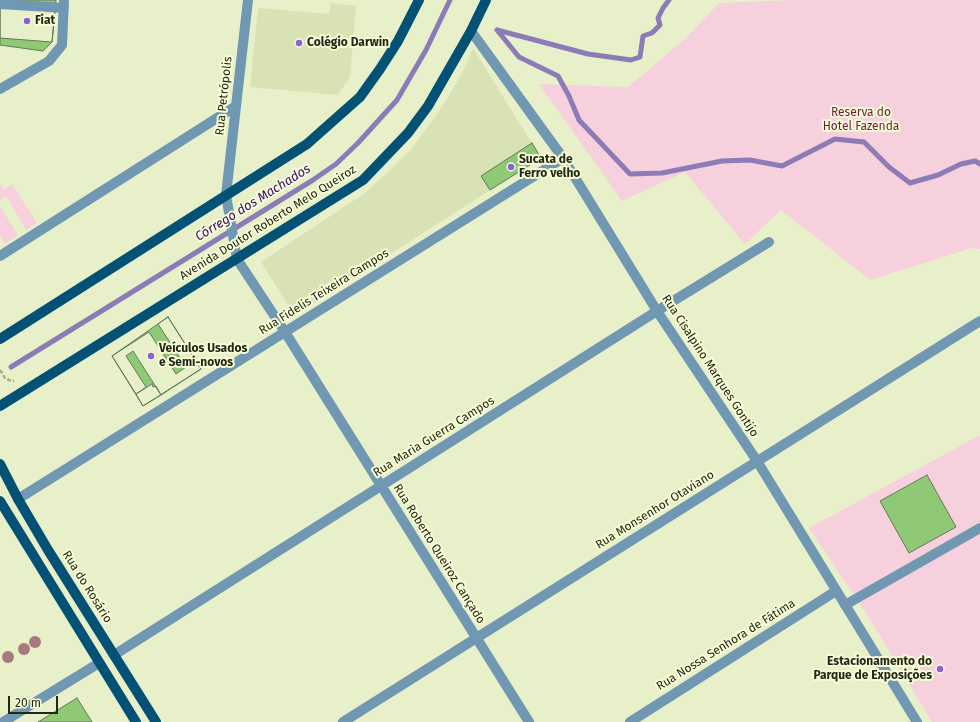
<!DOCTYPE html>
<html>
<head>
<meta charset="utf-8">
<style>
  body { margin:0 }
  #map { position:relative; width:980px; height:722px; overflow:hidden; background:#e8f0c9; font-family:"Fira Sans",sans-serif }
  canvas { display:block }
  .scale { position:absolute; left:8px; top:696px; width:50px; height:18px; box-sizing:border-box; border:2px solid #242618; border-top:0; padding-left:5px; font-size:12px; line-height:14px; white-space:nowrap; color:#242618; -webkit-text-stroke:3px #f6fdd6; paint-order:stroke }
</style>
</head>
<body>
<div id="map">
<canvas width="980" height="722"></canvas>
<div class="scale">20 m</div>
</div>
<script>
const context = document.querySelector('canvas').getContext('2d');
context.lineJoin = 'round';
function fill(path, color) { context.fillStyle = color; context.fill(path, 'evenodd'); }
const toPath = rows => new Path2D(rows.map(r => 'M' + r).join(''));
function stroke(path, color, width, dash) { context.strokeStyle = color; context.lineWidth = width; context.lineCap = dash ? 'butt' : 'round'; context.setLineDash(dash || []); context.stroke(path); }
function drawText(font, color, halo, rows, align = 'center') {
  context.font = font + ' "Fira Sans",sans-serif'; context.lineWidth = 4; context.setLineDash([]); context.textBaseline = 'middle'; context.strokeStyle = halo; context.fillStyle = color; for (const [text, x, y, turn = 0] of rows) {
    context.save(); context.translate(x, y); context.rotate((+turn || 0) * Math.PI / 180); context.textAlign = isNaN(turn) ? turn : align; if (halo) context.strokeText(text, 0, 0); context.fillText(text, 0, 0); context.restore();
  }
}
fill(toPath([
  [331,3,356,6,350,77,338,95,250,87,258,8,329,14],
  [473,48,541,158,294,315,261,262,365,193,389,171,412,148,440,110,462,73]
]), '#d9e2b5');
fill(toPath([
  [793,0,980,0,980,249,972,248,870,280,781,210,745,244,685,172,622,201,539,84,628,87,685,39,719,3],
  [0,184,4,189,12,184,37,223,26,230,6,196,0,200],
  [0,206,18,235,5,244,0,236],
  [980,435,980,722,932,722,868,616,809,528]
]), '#f7d0dd');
stroke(toPath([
  [497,30,519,57,558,76,569,96,579,120,630,174,662,173,722,161,750,160,782,166,835,139,864,142,889,167,910,183,938,175,961,164,975,161,980,164],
  [497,30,588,54,631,60,640,57,643,36,652,33,660,25,658,18,663,8,669,0],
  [11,367,313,180,336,164,358,143,397,100,426,50,450,0]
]), '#8c7bb6', 5);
const building = toPath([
  [0,0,56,0,52,42,43,51,0,45,0,0],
  [0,7,55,11,52,42,0,38,0,7],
  [532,143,541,158,490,190,481,176,532,143],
  [168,317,201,369,161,395,133,351,126,356,146,387,136,394,112,356,149,332,176,374,186,367,158,324,168,317],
  [168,317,201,369,143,406,112,356,168,317],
  [152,384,153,387,156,386,161,395,143,406,136,394,152,384],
  [927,475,956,527,909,553,880,501,927,475],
  [77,698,92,722,38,722,77,698]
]);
fill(building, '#8fc975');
stroke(building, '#63775a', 1);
stroke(toPath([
  [0,370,5,378,11,381,14,381]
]), '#a6ac8e', 2.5, [4, 2]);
stroke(toPath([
  [248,0,226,195,237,259,285,332,529,722],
  [0,4,64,8],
  [471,31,563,158,657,311,757,461,917,722],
  [0,89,49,61,62,45,64,0],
  [0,256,236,106],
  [18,499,563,158],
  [845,605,980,528],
  [114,655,657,311,769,242],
  [3,722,99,663],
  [343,722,980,321],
  [630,722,836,591]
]), '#7098b2', 10);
stroke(toPath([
  [0,339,307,144,360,97,380,69,398,41,419,0],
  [0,406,363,180,408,133,428,106,471,31,486,0],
  [0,464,18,499,48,550,156,722],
  [0,501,136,722]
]), '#035174', 10);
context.fillStyle = '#a77a7f';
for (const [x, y] of [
  [35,642],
  [24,649],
  [8,657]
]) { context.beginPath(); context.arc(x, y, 6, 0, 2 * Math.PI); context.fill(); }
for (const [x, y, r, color] of [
  [27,21,4,"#8b61db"],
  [299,43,4,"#8b61db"],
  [511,167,4,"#8b61db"],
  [151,356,4,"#8b61db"],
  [940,669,4,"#8b61db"]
]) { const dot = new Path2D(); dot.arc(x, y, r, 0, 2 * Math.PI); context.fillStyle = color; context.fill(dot); stroke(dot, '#f6fdd6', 1.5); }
drawText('bold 12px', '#242618', '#f6fdd6', [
  ["Fiat",35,21],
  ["Colégio Darwin",307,43],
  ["Sucata de",519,160],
  ["Ferro velho",519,174],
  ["Veículos Usados",159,349],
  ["e Semi-novos",159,363],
  ["Estacionamento do",932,662,"right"],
  ["Parque de Exposições",932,676,"right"]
], 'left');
drawText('12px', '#242618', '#f6fdd6', [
  ["Rua Petrópolis",224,96,-84],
  ["Avenida Doutor Roberto Melo Queiroz",268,223,-32],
  ["Rua Fidelis Teixeira Campos",324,292,-32],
  ["Rua Cisalpino Marques Gontijo",710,366,57],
  ["Rua Maria Guerra Campos",434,437,-32],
  ["Rua Monsenhor Otaviano",655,510,-32],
  ["Rua Roberto Queiroz Cançado",439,554,58],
  ["Rua do Rosário",87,587,58],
  ["Rua Nossa Senhora de Fátima",726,645,-32]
]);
drawText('12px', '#721a43', '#f6fdd6', [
  ["Reserva do",861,113],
  ["Hotel Fazenda",861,127]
]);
drawText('italic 13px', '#3c0975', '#f6fdd6', [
  ["Córrego dos Machados",253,203,-32]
]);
</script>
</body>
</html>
